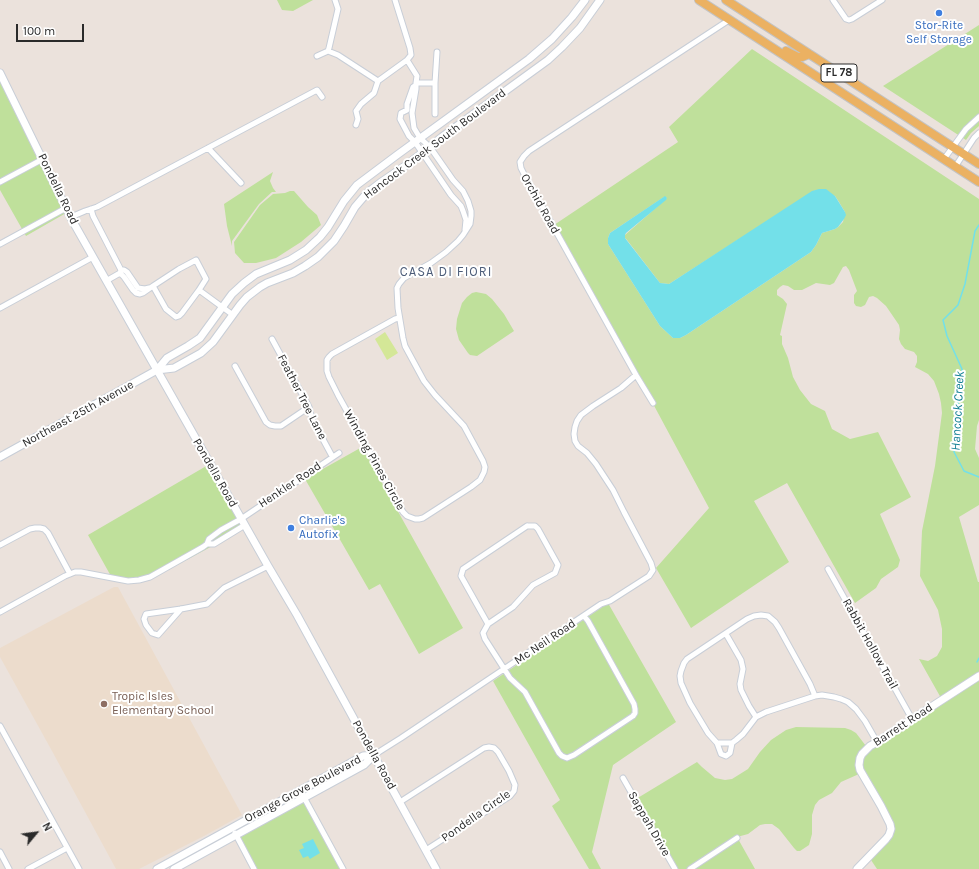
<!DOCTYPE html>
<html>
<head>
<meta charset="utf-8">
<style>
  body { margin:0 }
  #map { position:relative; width:979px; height:869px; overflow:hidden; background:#ebe2dc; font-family:Karla,sans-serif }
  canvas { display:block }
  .north { position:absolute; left:16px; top:813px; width:40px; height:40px; -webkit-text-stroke:3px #fff; paint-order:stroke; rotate:61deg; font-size:11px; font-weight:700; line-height:16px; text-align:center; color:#2a2a2a }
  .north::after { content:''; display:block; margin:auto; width:14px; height:18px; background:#2a2a2a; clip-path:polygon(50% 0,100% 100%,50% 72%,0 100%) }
  .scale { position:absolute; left:16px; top:24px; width:68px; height:18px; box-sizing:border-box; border:2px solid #2a2a2a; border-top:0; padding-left:5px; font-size:12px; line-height:14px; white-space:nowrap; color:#2a2a2a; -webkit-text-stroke:3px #fff; paint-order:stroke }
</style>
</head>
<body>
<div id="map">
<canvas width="979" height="869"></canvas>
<div class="north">N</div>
<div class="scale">100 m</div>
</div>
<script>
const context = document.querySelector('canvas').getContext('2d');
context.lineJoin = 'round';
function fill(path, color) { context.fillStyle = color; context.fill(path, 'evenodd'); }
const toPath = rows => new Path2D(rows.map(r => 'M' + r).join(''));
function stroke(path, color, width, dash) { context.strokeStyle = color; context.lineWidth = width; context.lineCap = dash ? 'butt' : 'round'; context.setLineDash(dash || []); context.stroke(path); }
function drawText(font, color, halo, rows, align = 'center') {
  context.font = font + ' Karla,sans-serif'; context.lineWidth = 4; context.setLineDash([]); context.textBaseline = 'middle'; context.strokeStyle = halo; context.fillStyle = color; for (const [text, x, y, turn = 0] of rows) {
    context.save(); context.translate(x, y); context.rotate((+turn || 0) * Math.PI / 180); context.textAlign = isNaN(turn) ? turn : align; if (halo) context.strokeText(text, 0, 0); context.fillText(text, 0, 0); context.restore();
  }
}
fill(toPath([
  [114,587,118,587,242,815,204,836,139,869,116,869,52,751,0,657,0,648]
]), '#ecdccc');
fill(toPath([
  [277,0,313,0,293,11,282,10],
  [979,25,979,126,971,133,966,140,883,86],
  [752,49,979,199,979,420,977,426,975,449,979,458,979,505,959,517,978,582,979,582,979,673,941,698,919,659,928,661,937,656,942,647,942,629,938,610,920,576,922,531,935,466,942,413,941,403,939,394,934,381,928,374,915,367,917,362,917,356,914,352,905,349,901,344,899,339,900,330,899,325,886,306,877,298,873,296,869,297,865,305,861,307,856,306,854,303,854,295,857,291,849,270,846,266,843,267,834,283,830,285,816,283,802,290,794,290,788,286,783,285,780,287,777,290,777,295,783,299,787,304,780,335,782,336,782,344,788,358,793,377,800,390,811,404,825,411,832,429,850,439,878,432,911,497,880,514,900,560,898,567,881,579,876,588,855,603,787,483,754,501,789,562,691,628,656,568,709,508,651,400,551,227,678,142,669,127],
  [816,190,835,196,839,202,845,212,843,222,838,227,835,229,822,233,816,245,811,252,686,335,680,338,673,338,660,326,608,244,608,238,610,233,664,197,667,198,625,235,625,238,627,240,660,283,669,284],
  [0,81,14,106,66,213,26,236,0,190],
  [273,172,270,181,273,188,276,192,272,192,259,204,232,241,232,246,227,226,224,204],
  [290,191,294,191,308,207,317,215,321,225,301,242,276,258,256,263,244,263,235,253,234,242,260,205,273,194,285,193],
  [476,292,486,294,492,299,504,314,514,331,477,356,470,355,468,353,459,340,456,329,457,319,462,303,467,297,472,293],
  [362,447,463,628,419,654,380,584,369,590,305,479],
  [208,465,244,529,166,571,144,581,112,578,88,535],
  [608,603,676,722,613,765,592,852,601,869,589,869,552,806,560,800,493,681],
  [979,679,979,869,877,869,871,860,890,839,894,833,895,829,863,769,862,765,862,759,867,752],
  [796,727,845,728,851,730,856,733,866,746,859,774,841,782,832,793,819,800,815,805,812,815,812,834,809,845,800,851,797,851,794,848,779,829,772,824,765,824,760,825,748,834,737,837,755,869,676,869,636,799,697,762,702,767,715,778,725,780,732,779,748,769,760,752,771,740,786,730],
  [304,800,343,869,253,869,235,838]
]), '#bfe09b');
fill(toPath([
  [385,332,398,353,387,360,375,339]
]), '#d4e797');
fill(toPath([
  [819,189,826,189,835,196,845,212,846,215,844,219,838,227,835,229,822,233,816,245,811,252,686,335,680,338,673,338,660,326,608,244,608,238,610,233,665,196,667,198,666,200,626,233,625,235,625,238,660,283,669,284,812,191],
  [313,839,320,853,310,859,308,856,303,858,299,850,304,848,302,844]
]), '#73e0e9');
stroke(toPath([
  [979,225,975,231,965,284,958,305,943,320,947,336,962,369,957,398,960,412,958,433,954,452,964,471,979,477],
  [977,662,979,658]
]), '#73e0e9', 1.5);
const street = toPath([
  [395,0,410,48,411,55,407,60,417,76,416,83,416,85,413,87,407,104,407,110,401,113,400,119,409,136,415,142,451,195,461,206,463,211,466,220,465,230],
  [833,0,846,19,849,20,852,19,882,0],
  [328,51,338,55,378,81],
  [317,56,328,51,329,48,338,9,335,0],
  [416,83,435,83],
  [435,114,435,83,437,52],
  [356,125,358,119,356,111,361,104,374,93,378,81,407,60],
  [208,148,241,183],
  [944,159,966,129,979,117],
  [955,167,974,138,979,133],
  [0,182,43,159],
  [91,209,93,216,121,270,120,273,106,281],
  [71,217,85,211,97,207,317,90,322,97],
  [0,244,66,208],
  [121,270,124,270,127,272,138,288,145,289,149,288],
  [120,273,124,277,133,290,136,293,140,294,143,293,153,286],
  [199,290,182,313,179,316,176,317,166,309,153,286,179,269,196,260,206,279,199,290,233,315],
  [0,308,93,257],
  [399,318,395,319,332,354,329,357,327,360,327,371,329,377,338,395,403,512,407,516,415,519,419,519,423,518,471,487,480,480,484,472,485,467,483,461,464,426,435,395,424,381,405,346,403,338,398,308,397,288,399,284,404,278,431,263,446,252,458,241,463,235,470,224,471,216,471,211,468,201,463,191,453,180,430,147,420,138,414,128,412,113,416,89,416,85],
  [272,339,309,407,312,419,332,456],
  [235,366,266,422,270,425,275,426,281,426,309,407],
  [653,403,636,375,524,174,521,168,520,162,524,156,529,151,729,20],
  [527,526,535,526,538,529,558,565,555,573,533,585,513,607,488,624,461,576,463,569,527,526],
  [207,544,214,544,245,525],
  [0,545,30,529,35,528,40,528,44,529,48,533,70,574],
  [828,569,912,719],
  [181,609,158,635,152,633,146,625,144,619,146,614,181,609,207,604,224,588,268,566],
  [0,612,65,576,75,572,81,572,128,581,139,580,150,577,203,547,207,544,209,539,221,530,241,519,339,453],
  [488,624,483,633,485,639,510,678,525,692,559,753,562,756,567,758,574,755,633,716,635,713,635,709,634,704,588,621,584,616],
  [726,634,741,660,743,669,740,684,741,690,749,706,756,717],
  [815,696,810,684,779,628,775,622,768,616,761,615,754,616,747,619,687,659,684,663,681,671,680,676,681,683,690,703,708,733,717,743,732,743,736,740,743,734,756,717,766,712,815,696,822,695,834,697,841,699,848,702,856,709,865,721,877,742],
  [0,726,79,869],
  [717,743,721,754,726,756,730,753,732,743],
  [374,755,401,738,601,604,610,601,649,576,653,570,651,563,624,512,613,490,596,464,587,453,578,446,575,441,574,434,575,427,577,421,581,415,593,406,621,388,636,375],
  [623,778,675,869],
  [300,790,343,869],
  [400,802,484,748,489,747,494,748,498,752,509,771,515,785,514,791,510,796,426,850],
  [235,833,254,869],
  [0,852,9,869],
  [28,869,67,848],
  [690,869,737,838]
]);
const secondary = toPath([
  [0,73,72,220,268,566,297,615,436,869],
  [157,370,167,358,188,346,200,338,232,294,244,283,256,274,290,260,306,250,320,237,328,227,344,201,357,185,397,155,529,59,552,39,572,17,585,0],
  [0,457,157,370,174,368,201,353,213,342,240,305,247,297,260,287,267,283,293,273,305,266,318,257,334,241,344,226,355,207,367,193,380,183,408,164,442,137,548,60,562,47,580,28,600,0],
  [157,869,363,756,374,755],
  [174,869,364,765,374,755],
  [857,869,886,839,889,835,891,829,890,824,881,806,860,770,859,765,860,758,862,754,870,746,877,742,979,676]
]);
const primary = toPath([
  [699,0,979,182],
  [726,0,979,164],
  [786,51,798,57,802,57,809,54]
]);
stroke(street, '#c8ced7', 7);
stroke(secondary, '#c8ced7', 9);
stroke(primary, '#c3c3c3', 10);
stroke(street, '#fff', 5);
stroke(secondary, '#fff', 7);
stroke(primary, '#ebb162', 8);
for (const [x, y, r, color] of [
  [939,13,4,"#3f7fe0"],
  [291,528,4,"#3f7fe0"],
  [104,704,4,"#8d6e63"]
]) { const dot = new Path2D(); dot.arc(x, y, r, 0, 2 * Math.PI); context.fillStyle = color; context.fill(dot); stroke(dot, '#fff', 1.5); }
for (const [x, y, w] of [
  [839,73,36]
]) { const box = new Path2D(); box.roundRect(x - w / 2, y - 9, w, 18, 3); context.fillStyle = '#fff'; context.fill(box); stroke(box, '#2a2a2a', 1); }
drawText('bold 11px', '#2a2a2a', null, [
  ["FL 78",839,73]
]);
drawText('12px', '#366cbe', '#fff', [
  ["Stor-Rite",939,26],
  ["Self Storage",939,40],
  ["Charlie's",299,521,"left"],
  ["Autofix",299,535,"left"]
]);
drawText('12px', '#2a2a2a', '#fff', [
  ["Hancock Creek South Boulevard",435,144,-37],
  ["Pondella Road",58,189,64],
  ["Orchid Road",540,204,61],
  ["Feather Tree Lane",302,397,63],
  ["Northeast 25th Avenue",78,414,-29],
  ["Winding Pines Circle",374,460,61],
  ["Pondella Road",215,473,60],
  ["Henkler Road",290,485,-34],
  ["Mc Neil Road",545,642,-34],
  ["Rabbit Hollow Trail",870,644,61],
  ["Barrett Road",903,725,-33],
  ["Pondella Road",374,755,61],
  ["Orange Grove Boulevard",303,789,-28],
  ["Pondella Circle",476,816,-35],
  ["Sappah Drive",649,824,60]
]);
drawText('12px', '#785e54', '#fff', [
  ["Tropic Isles",112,697],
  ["Elementary School",112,711]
], 'left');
context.letterSpacing = '1px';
drawText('13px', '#4c5c78', '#fff', [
  ["CASA DI FIORI",446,272]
]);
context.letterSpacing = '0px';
drawText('italic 13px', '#138095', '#fff', [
  ["Hancock Creek",958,411,-87]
]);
</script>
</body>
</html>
